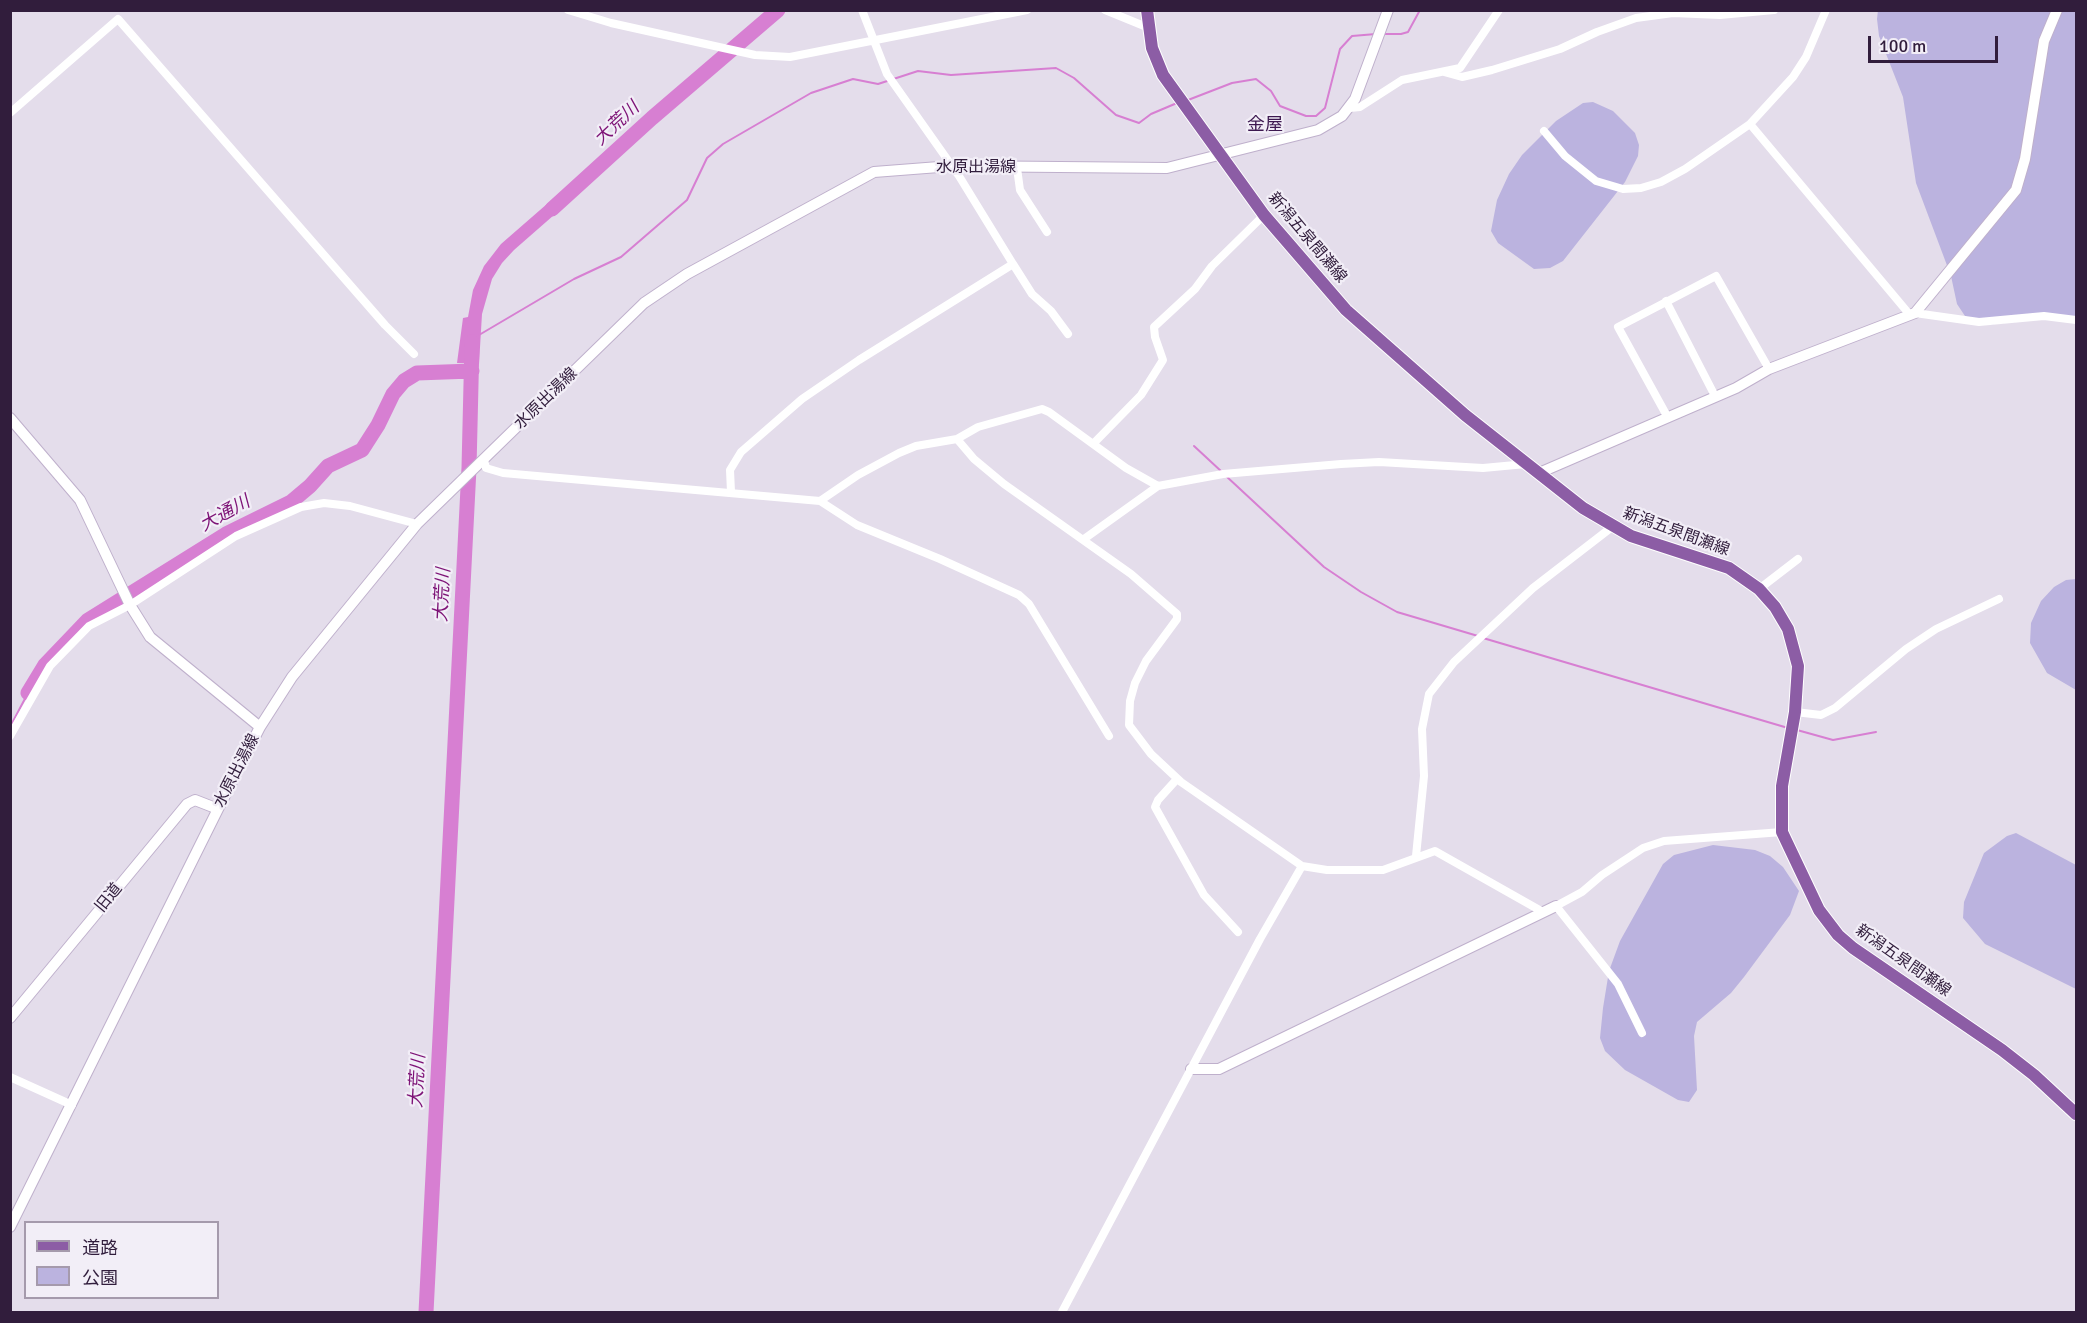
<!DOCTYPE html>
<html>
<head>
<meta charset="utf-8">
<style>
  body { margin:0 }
  #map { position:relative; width:2087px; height:1323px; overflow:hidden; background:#e4ddeb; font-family:Signika,"Noto Sans JP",sans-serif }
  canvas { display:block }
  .frame { position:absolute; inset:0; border:12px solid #311d3c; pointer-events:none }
  .legend { position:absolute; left:24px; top:1221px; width:195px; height:78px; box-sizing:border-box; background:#f2eef7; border:2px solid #a59aac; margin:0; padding:8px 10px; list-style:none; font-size:18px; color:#311d3c }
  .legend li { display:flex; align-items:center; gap:12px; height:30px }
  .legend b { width:30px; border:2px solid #a59aac }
  .scale { position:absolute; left:1868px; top:36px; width:130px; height:27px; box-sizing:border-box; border:3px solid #311d3c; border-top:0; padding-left:8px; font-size:18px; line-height:21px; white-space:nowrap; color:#311d3c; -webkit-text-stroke:4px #f2eef7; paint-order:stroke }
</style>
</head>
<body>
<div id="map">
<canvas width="2087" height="1323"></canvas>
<div class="frame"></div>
<ul class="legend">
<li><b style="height:8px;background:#8c5da5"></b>道路</li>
<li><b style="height:16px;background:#bbb3df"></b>公園</li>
</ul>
<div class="scale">100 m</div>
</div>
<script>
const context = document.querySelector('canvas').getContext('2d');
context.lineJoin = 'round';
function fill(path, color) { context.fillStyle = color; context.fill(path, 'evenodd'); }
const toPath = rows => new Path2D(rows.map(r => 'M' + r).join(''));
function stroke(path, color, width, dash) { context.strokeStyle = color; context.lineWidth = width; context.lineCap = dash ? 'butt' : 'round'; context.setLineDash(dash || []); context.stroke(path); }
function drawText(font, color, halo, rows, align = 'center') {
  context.font = font + ' Signika,"Noto Sans JP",sans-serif'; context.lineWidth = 4.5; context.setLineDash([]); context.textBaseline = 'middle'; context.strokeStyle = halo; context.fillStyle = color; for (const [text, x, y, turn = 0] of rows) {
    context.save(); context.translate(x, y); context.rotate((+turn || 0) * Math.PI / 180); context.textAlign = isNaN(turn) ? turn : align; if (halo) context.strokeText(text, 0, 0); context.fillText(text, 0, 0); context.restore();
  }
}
fill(toPath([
  [1878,10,2076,11,2076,316,1985,325,1965,316,1957,304,1951,276,1916,183,1903,97,1879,36,1877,19],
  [1593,102,1613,111,1635,133,1639,145,1638,156,1625,182,1563,261,1550,268,1534,269,1498,243,1491,231,1497,200,1509,174,1522,155,1556,121,1583,103],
  [2076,579,2076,690,2047,673,2030,643,2031,623,2041,601,2054,587,2066,580],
  [2016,833,2076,865,2076,989,1985,944,1963,918,1964,902,1984,853,2007,836],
  [1713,845,1755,850,1770,856,1783,867,1799,891,1790,915,1744,977,1731,993,1697,1022,1694,1036,1697,1090,1689,1102,1678,1100,1625,1070,1605,1051,1600,1038,1603,1008,1609,971,1620,941,1663,864,1674,855]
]), '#bbb3df');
fill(toPath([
  [563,190,570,201,514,250,502,263,492,279,482,314,479,364,457,363,463,318,468,317,473,290,484,266,501,244]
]), '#d77fd2');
stroke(toPath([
  [1382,34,1401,34,1408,32,1420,10],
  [1188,100,1232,83,1256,79,1271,91,1280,106,1306,116,1316,116,1325,108,1340,49,1352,36,1376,34],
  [479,335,574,279,621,257,687,200,707,158,723,144,811,93,853,79,878,84,918,71,951,75,1056,68,1074,78,1116,115,1139,123,1151,114,1177,103],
  [1194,446,1222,472],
  [1226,476,1324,567,1361,592,1397,612,1478,636],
  [1483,638,1788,728],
  [10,727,28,693],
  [1797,730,1833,740,1876,732]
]), '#d77fd2', 2);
stroke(toPath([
  [552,209,652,118,778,10],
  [28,693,45,665,88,620,226,534,291,502,310,486,328,466,362,450,378,425,393,394,404,381,417,373,472,371],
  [426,1312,469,468,472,342]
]), '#d77fd2', 15);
const secondary = toPath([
  [10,418,80,500,130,605,150,637,260,727],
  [1539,473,1736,388,1769,369,1915,313,2016,190,2025,159,2044,41,2057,10],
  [10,1018,187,804,195,800,218,809],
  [1191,1069,1219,1069,1556,906],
  [10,1227,218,809,260,727,292,677,417,524,644,303,687,274,874,172,952,166,1167,168,1318,130,1342,116,1355,99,1388,10]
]);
const primary = toPath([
  [1147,10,1152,48,1163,75,1264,215,1346,310,1465,415,1583,508,1631,536,1729,568,1759,589,1775,607,1788,629,1798,666,1795,712,1782,786,1782,832,1819,910,1838,935,1853,948,2002,1050,2034,1075,2076,1114]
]);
stroke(secondary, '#bfb0cc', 12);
stroke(primary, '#fff', 14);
stroke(toPath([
  [568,10,611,23,755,55,790,57,1027,10],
  [1105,10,1149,28],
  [1826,10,1806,57,1793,77,1750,124,1910,315],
  [1444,72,1462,77,1492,70,1560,49,1597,32,1636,18,1673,13,1720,15,1774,10],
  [1350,108,1360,107,1402,80,1460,68,1499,10],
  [10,113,118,19,385,325,414,354],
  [1544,131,1565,156,1596,181,1623,189,1641,188,1661,182,1685,169,1750,124],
  [1017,168,1020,190,1047,232],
  [1013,264,1032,294,1051,311,1068,334],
  [1666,301,1715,396],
  [1915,313,1979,322,2044,316,2076,320],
  [1667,416,1618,327,1716,276,1769,369],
  [957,439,974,459,1004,484,1131,574,1177,614,1177,619,1146,661,1135,683,1130,701,1129,725,1151,754,1181,782,1302,866,1327,870,1383,870,1435,851,1543,912],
  [1093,444,1141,395,1163,360,1155,337,1154,327,1195,289,1212,266,1264,215],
  [484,460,486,468,503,473,820,501,857,525,940,559,1019,595,1029,604,1109,736],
  [731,492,730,470,741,452,802,399,859,360,1013,264,959,176,887,74,862,10],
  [820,501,858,475,899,453,916,446,957,439,978,427,1042,409,1049,412,1126,468,1158,486,1223,474,1341,464,1379,462,1483,468,1526,464],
  [1084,539,1158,486],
  [1759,589,1798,559],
  [1795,712,1821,715,1835,708,1906,649,1936,629,1999,599],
  [10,736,50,666,89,626,130,605,236,536,301,507,324,503,350,506,417,524],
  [1177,779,1158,800,1155,807,1204,895,1238,932],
  [1416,856,1424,776,1422,729,1429,694,1454,662,1533,588,1612,527],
  [1642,1033,1618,984,1556,906,1582,892,1602,875,1643,848,1664,841,1782,832],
  [10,1077,72,1105],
  [1062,1312,1260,939,1302,866]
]), '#fff', 8);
stroke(secondary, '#fff', 10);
stroke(primary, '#8c5da5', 12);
drawText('16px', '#311d3c', '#f2eef7', [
  ["水原出湯線",976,168],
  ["新潟五泉間瀬線",1307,238,50],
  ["水原出湯線",546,399,-44],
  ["新潟五泉間瀬線",1676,532,20],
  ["水原出湯線",237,771,-63],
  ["旧道",109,898,-51],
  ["新潟五泉間瀬線",1903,961,35]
]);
drawText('italic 18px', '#7d1276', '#f2eef7', [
  ["大荒川",617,124,-43],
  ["大通川",225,514,-29],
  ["大荒川",443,595,-87],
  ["大荒川",418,1081,-87]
]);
drawText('18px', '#3d1850', '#f2eef7', [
  ["金屋",1265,125]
]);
</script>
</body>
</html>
